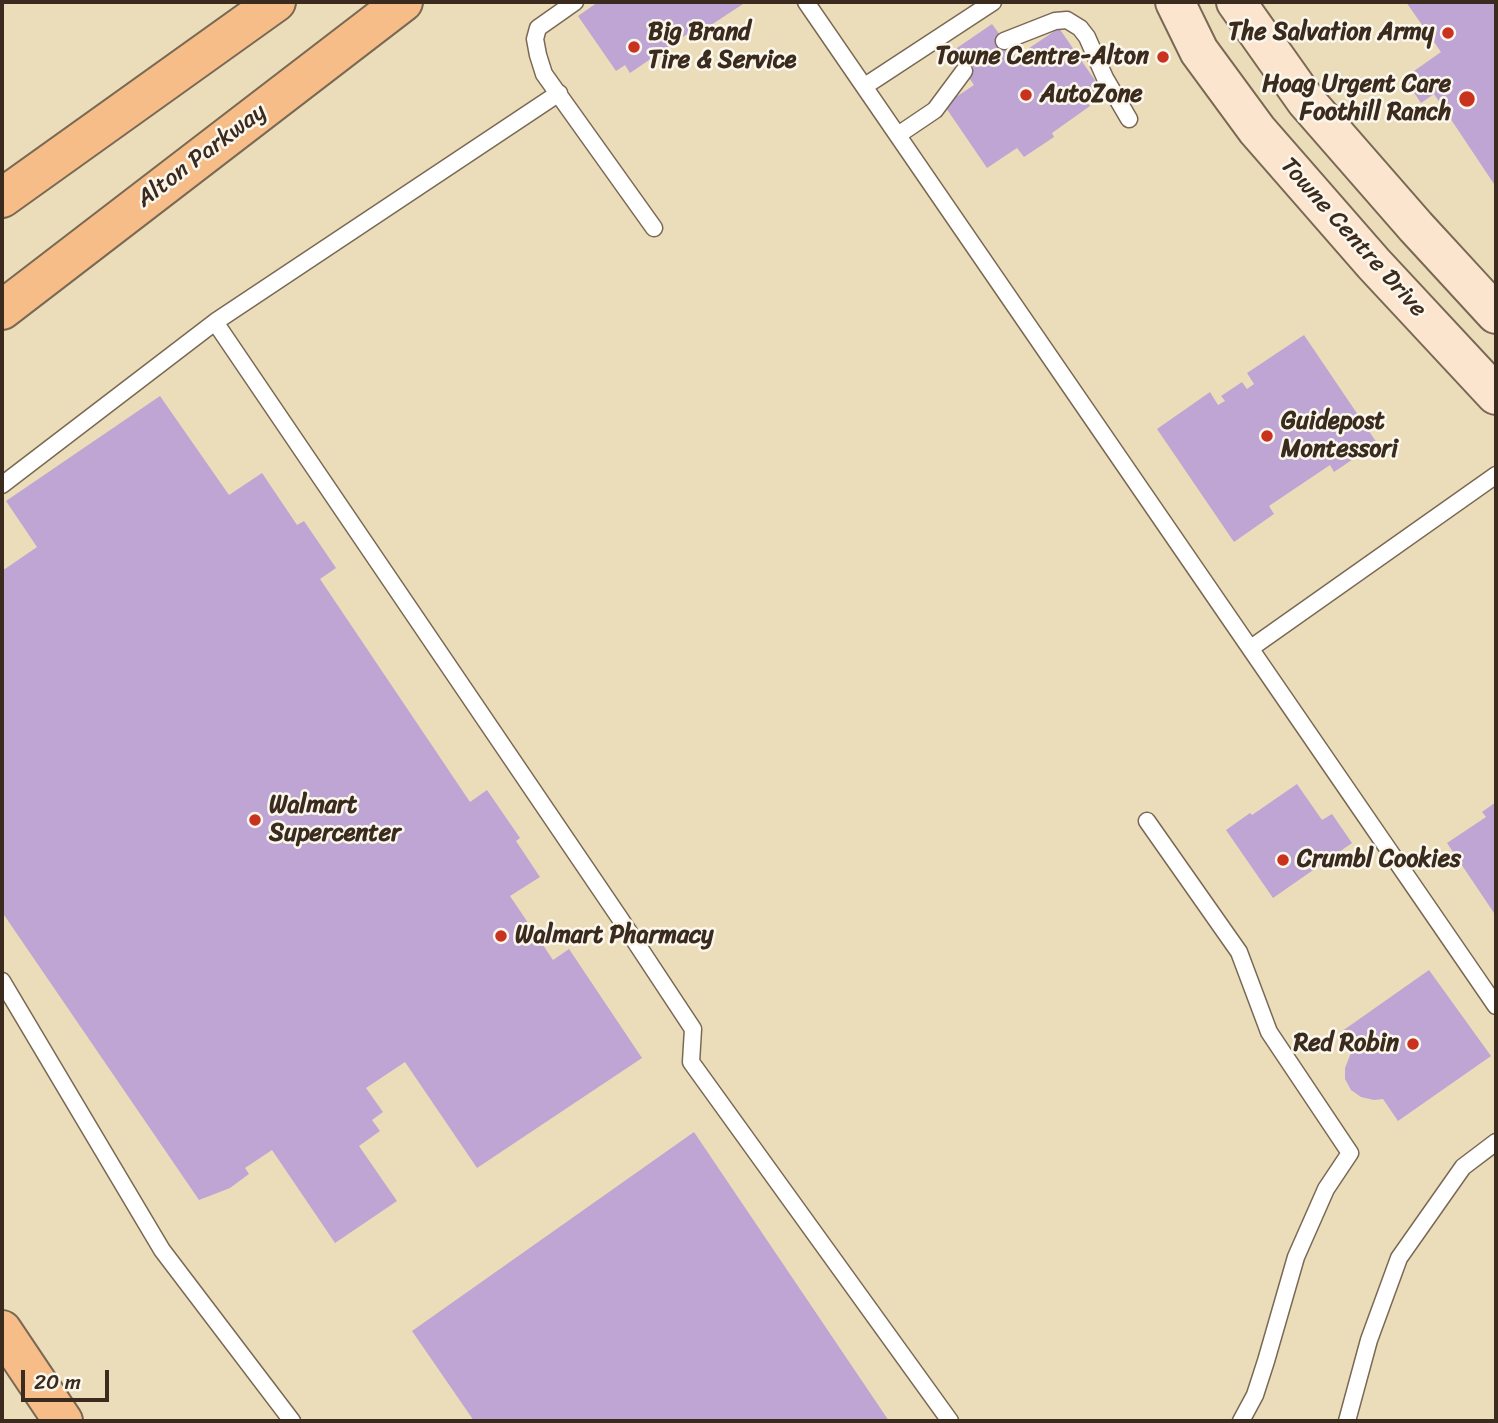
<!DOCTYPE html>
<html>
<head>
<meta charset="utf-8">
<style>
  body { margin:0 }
  #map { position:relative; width:1498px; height:1423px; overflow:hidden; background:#ebddb9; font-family:Sriracha,sans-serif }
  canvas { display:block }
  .frame { position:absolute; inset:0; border:4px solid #3b2a1e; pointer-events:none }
  .scale { position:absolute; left:21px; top:1370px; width:88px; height:32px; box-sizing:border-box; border:4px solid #3b2a1e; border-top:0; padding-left:9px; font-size:21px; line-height:24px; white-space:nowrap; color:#3b2a1e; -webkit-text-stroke:5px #fbf7ec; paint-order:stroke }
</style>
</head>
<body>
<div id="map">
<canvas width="1498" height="1423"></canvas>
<div class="frame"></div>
<div class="scale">20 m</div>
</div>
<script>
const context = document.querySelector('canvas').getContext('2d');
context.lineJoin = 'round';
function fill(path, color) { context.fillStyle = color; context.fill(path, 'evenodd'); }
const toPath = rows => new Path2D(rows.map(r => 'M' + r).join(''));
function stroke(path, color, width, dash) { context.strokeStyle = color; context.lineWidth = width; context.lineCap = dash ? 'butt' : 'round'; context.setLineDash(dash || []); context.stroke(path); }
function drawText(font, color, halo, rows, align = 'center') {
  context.font = font + ' Sriracha,sans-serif'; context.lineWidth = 5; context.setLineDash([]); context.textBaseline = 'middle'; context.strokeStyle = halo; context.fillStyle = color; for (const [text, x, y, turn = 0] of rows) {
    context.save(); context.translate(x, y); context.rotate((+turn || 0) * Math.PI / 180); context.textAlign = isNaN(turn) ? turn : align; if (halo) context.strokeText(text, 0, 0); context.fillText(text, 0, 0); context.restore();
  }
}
fill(toPath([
  [598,2,746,2,705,29,702,24,630,73,625,65,616,71,578,16],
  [1406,2,1496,2,1496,187,1434,94,1421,103,1404,78,1441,52],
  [992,24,1016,57,1059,28,1101,89,1085,100,1090,106,1052,133,1054,137,1024,157,1017,148,987,168,944,105,974,85,951,52],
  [1304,335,1377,443,1334,472,1330,465,1269,506,1274,514,1234,542,1157,429,1210,392,1218,405,1225,401,1221,396,1242,382,1247,389,1254,384,1247,373],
  [160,396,229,495,262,473,297,525,304,521,336,568,320,579,470,802,487,790,520,838,516,841,540,877,510,896,553,960,569,949,642,1058,477,1168,405,1062,366,1088,383,1112,372,1120,380,1131,359,1146,397,1201,335,1243,272,1150,245,1168,249,1174,230,1188,199,1200,2,912,2,571,37,547,6,501],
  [1297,784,1322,820,1332,814,1352,843,1273,898,1226,830,1250,813,1252,815],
  [1496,802,1496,916,1447,843,1486,817,1482,812],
  [1429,970,1491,1056,1398,1121,1383,1099,1374,1100,1361,1097,1351,1090,1345,1079,1345,1068,1351,1053,1338,1034],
  [694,1132,889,1421,474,1421,412,1331]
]), '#bea5d4');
const lane = toPath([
  [575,2,538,28,535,39,538,55,544,74,654,228],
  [806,2,1496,1006],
  [1004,41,1055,21,1067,20,1080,28,1087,37,1105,78,1129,119],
  [865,86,993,2],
  [898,135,935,110,964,71],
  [215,322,619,917,693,1029,691,1062,950,1421],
  [2,485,215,322,559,93],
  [1251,648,1496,475],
  [1147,821,1239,952,1269,1032,1350,1153,1326,1189,1296,1257,1266,1361,1255,1395,1241,1421],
  [2,981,162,1250,292,1421],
  [1347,1421,1369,1340,1399,1258,1463,1167,1496,1142]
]);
const secondary = toPath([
  [1175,2,1199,51,1257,130,1374,264,1496,395],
  [1236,2,1306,101,1416,227,1496,314]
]);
const primary = toPath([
  [2,198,276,2],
  [2,310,403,2]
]);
const highway = toPath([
  [2,1330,63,1421]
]);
stroke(lane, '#796954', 19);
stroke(secondary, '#796954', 42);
stroke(primary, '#796954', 42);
stroke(highway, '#796954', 42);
stroke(lane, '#fff', 16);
stroke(secondary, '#fce5cf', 38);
stroke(primary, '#f7bd88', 38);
stroke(highway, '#f7bd88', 38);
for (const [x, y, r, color] of [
  [1448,33,7,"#c8321e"],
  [634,47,7,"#c8321e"],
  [1163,57,7,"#c8321e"],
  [1026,95,7,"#c8321e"],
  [1467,99,9,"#c8321e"],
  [1267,436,7,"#c8321e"],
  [255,820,7,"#c8321e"],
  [1283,860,7,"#c8321e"],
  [501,936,7,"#c8321e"],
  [1413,1044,7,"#c8321e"]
]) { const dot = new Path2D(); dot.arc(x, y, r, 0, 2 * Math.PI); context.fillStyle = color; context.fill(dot); stroke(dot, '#fbf7ec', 2.5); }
drawText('bold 24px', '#3b2a1e', '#fbf7ec', [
  ["Big Brand",648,33],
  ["Tire & Service",648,61],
  ["The Salvation Army",1434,33,"right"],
  ["Towne Centre-Alton",1149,57,"right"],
  ["Hoag Urgent Care",1451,85,"right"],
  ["Foothill Ranch",1451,113,"right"],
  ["AutoZone",1040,95],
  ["Guidepost",1281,422],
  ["Montessori",1281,450],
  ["Walmart",269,806],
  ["Supercenter",269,834],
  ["Crumbl Cookies",1297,860],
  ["Walmart Pharmacy",515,936],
  ["Red Robin",1399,1044,"right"]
], 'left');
drawText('24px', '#3b2a1e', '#fbf7ec', [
  ["Alton Parkway",202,156,-37],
  ["Towne Centre Drive",1353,238,48]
]);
</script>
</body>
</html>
